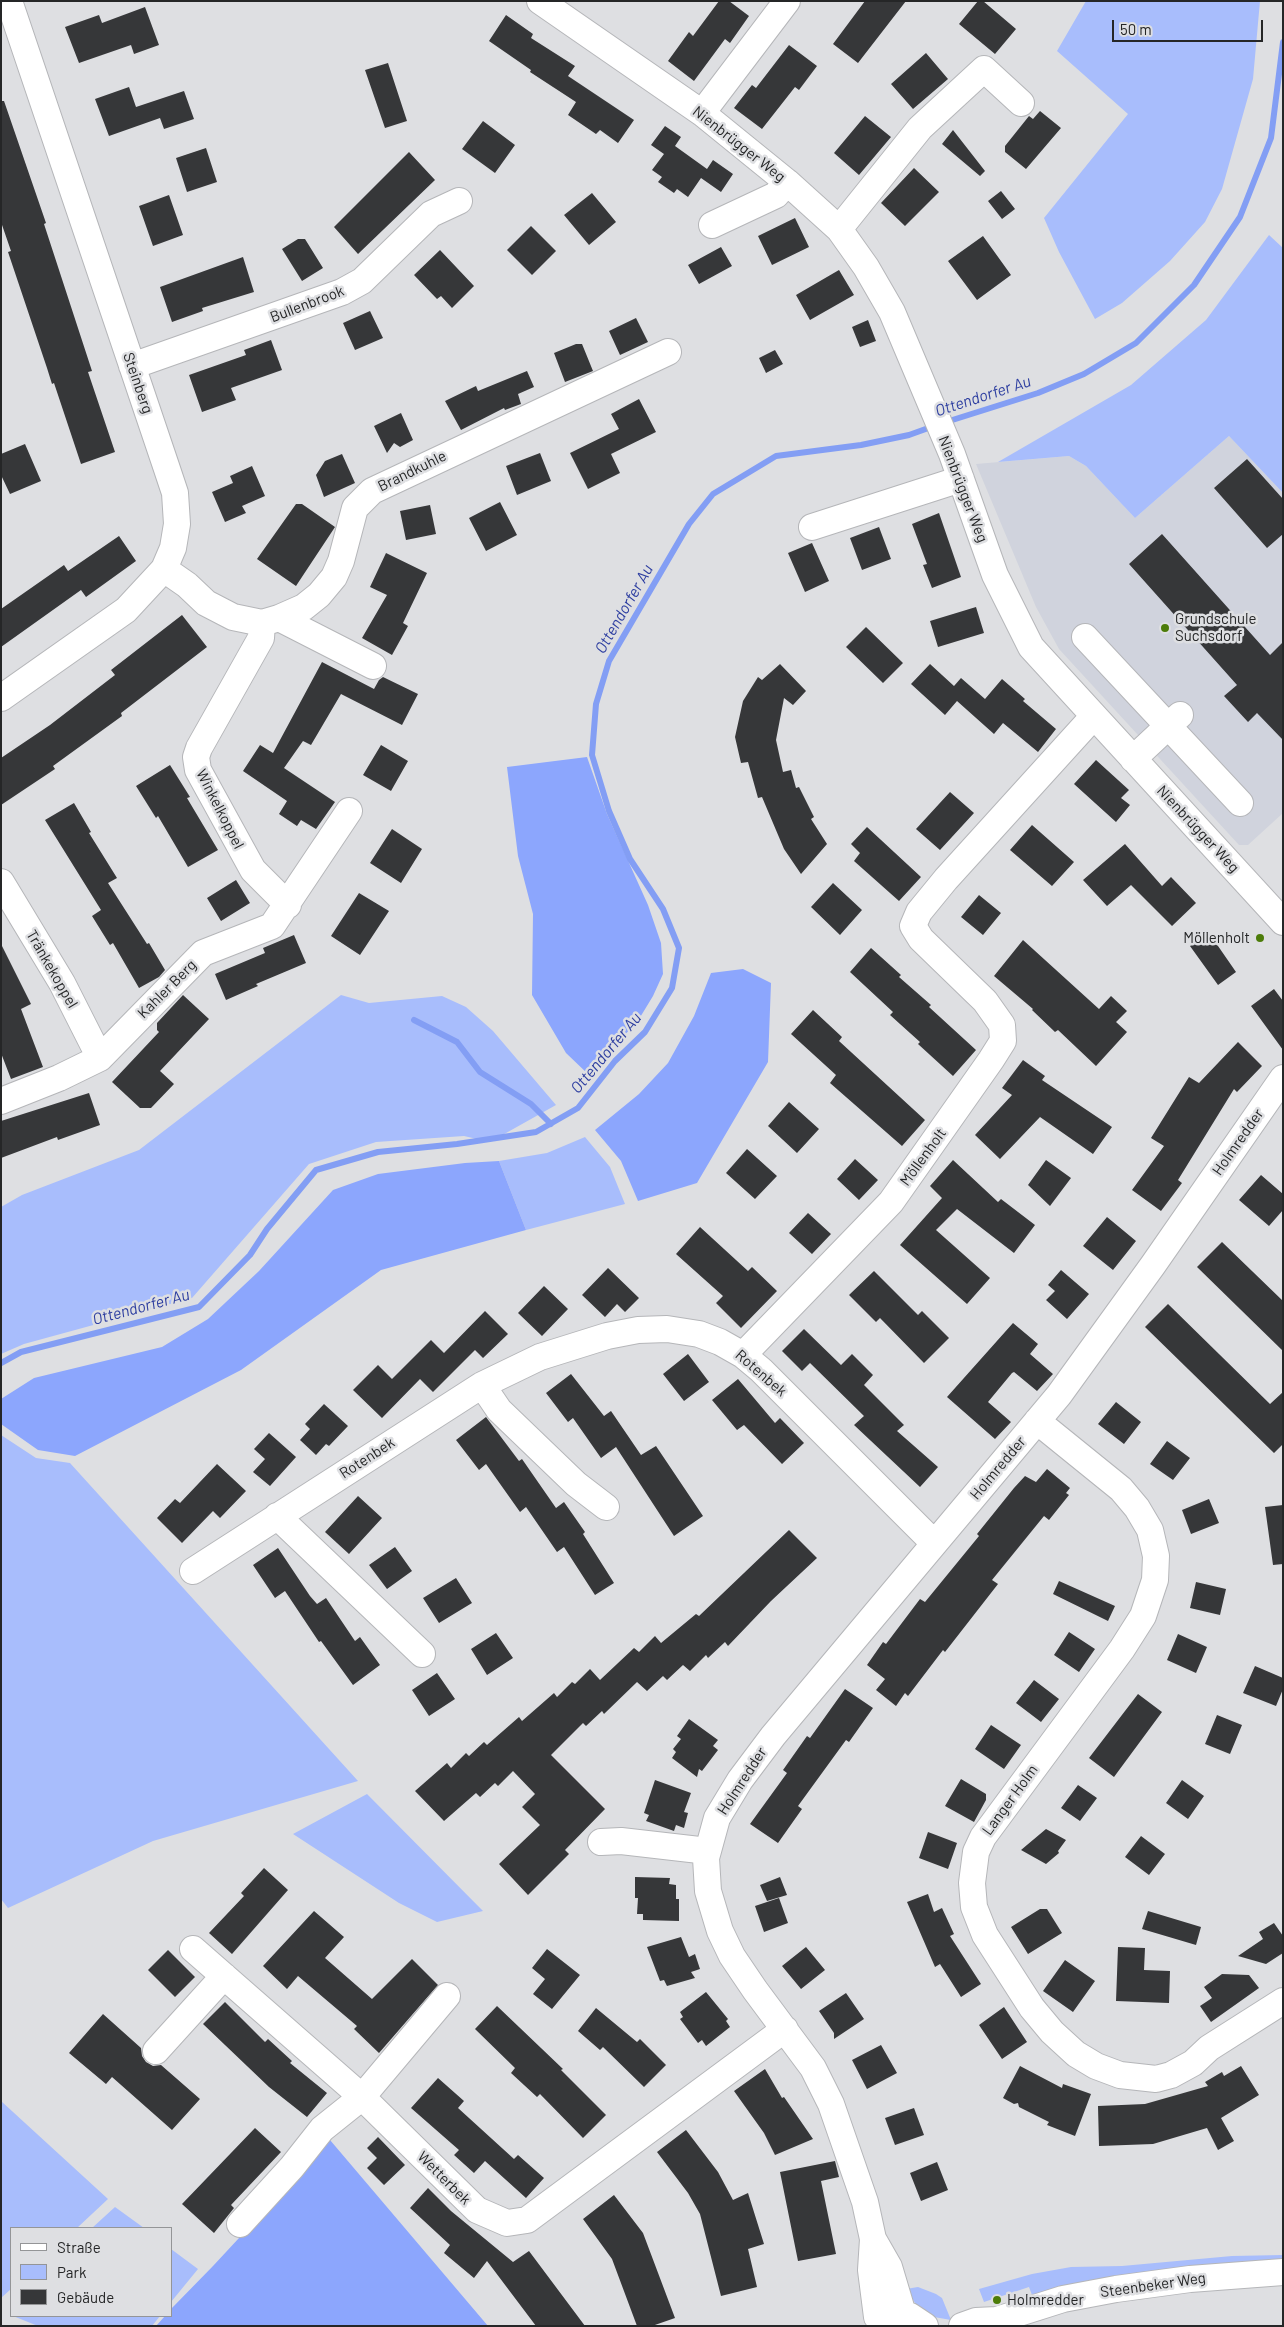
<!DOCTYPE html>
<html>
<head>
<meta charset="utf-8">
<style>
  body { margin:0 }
  #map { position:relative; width:1284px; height:2327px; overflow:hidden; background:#dedfe2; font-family:Barlow,sans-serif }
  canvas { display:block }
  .frame { position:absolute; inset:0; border:2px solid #252627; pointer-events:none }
  .legend { position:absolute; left:10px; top:2227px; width:162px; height:90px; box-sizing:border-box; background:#dedfe2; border:1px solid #949597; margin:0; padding:6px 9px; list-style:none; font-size:15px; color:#252627 }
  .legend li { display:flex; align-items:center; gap:10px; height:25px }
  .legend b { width:25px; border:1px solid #949597 }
  .scale { position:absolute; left:1112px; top:20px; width:151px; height:22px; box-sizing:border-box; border:2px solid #252627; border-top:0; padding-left:6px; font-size:15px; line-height:18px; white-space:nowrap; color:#252627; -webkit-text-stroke:4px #dedfe2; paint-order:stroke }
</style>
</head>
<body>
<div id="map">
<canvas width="1284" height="2327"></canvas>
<div class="frame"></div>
<ul class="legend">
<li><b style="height:6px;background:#fff"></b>Straße</li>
<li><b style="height:14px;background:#a8bdfc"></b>Park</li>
<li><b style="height:14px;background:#363739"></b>Gebäude</li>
</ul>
<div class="scale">50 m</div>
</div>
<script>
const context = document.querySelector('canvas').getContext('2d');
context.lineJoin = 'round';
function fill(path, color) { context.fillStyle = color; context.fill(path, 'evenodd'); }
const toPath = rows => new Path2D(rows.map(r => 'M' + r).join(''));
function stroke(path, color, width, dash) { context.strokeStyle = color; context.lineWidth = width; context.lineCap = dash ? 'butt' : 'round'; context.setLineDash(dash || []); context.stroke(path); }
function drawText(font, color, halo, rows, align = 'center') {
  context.font = font + ' Barlow,sans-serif'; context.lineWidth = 5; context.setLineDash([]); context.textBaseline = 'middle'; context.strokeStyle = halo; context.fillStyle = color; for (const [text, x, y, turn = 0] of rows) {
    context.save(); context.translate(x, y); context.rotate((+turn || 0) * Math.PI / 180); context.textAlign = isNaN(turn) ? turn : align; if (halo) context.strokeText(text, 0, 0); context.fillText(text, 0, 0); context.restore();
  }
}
fill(toPath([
  [1229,436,1283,493,1283,813,1248,845,1239,845,1059,649,1036,607,976,464,1069,456,1086,466,1135,518]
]), '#d0d3dd');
fill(toPath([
  [1086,1,1260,1,1253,79,1222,189,1205,222,1170,261,1122,303,1095,319,1059,252,1044,218,1128,114,1057,51],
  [1269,235,1283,248,1283,493,1229,436,1135,518,1086,466,1069,456,998,462,1131,385,1206,320],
  [341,995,369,1003,442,996,466,1007,493,1031,556,1105,490,1142,464,1136,376,1142,309,1164,192,1298,24,1344,1,1354,1,1207,22,1195,139,1150],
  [585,1137,610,1167,625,1204,526,1230,499,1161,547,1153],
  [1,1435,36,1458,70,1463,358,1781,153,1841,8,1908,1,1899],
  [367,1794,483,1911,437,1922,399,1903,293,1834],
  [1,2101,108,2199,77,2228,11,2228,11,2289,1,2298],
  [115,2207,144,2228,92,2228],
  [171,2249,198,2269,171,2302],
  [1283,2255,1283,2262,1198,2265,1076,2284,1032,2295,1029,2287,984,2302,979,2289,1032,2274,1071,2267,1122,2266,1232,2256],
  [918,2287,936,2294,942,2298,951,2320,934,2317,917,2306,906,2289],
  [13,2316,160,2316,152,2326,38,2326]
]), '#a8bdfc');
fill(toPath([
  [587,757,607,814,648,905,661,943,663,974,653,996,636,1024,603,1055,589,1075,566,1053,532,995,533,914,518,856,507,767],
  [743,969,771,983,768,1062,697,1183,638,1201,621,1161,595,1130,639,1094,668,1063,694,1016,711,973],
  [499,1161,526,1230,381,1270,241,1370,75,1456,38,1450,1,1424,1,1399,34,1378,162,1347,208,1319,259,1271,333,1190,378,1174,465,1163],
  [330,2140,488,2326,156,2326,165,2316,171,2316,171,2309,213,2266]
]), '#8ca6fd');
stroke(toPath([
  [946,422,1038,393,1084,374,1136,343,1194,285,1240,217,1271,138,1283,42],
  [414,1020,457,1042,480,1072,531,1104,551,1124],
  [1,1363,21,1352,199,1307,250,1255,267,1229,316,1170,378,1152,457,1144,536,1132,578,1108,615,1061,645,1032,672,988,679,948,663,909,630,859,609,811,592,755,596,704,609,661,689,524,713,494,776,456,861,445,909,435,934,426]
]), '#839ef4', 6);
fill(toPath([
  [719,1,729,1,749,16,730,43,725,39,694,81,668,61,689,32,693,36],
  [865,1,906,1,858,63,833,44],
  [978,1,983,1,1016,29,995,54,959,24],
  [145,7,159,45,134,54,131,45,79,63,65,27,99,15,102,23],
  [506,15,533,34,531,38,575,66,568,76,634,120,618,143,600,130,596,134,568,115,576,102,530,72,531,70,489,41],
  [789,45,817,66,799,90,795,87,762,129,734,108,752,85,756,88],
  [926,53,948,79,913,109,891,84],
  [388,63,407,121,385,128,365,70],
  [129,87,136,107,184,91,194,119,164,129,160,118,109,136,95,99],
  [1,101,4,101,46,223,44,224,92,371,88,372,115,452,81,464,54,383,52,384,47,368,8,252,11,251,1,222],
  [1040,111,1061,128,1026,169,1005,152,1005,146,1029,116,1033,119],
  [865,116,891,137,859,175,834,153],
  [483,121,515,145,495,173,462,149],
  [665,126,681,137,675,146,707,169,713,160,733,174,721,192,701,178,688,197,677,189,674,193,658,182,662,177,652,170,664,154,651,145],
  [953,130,985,171,980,176,942,144],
  [206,148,217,182,187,192,176,158],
  [409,152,435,180,358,254,334,227],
  [914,168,939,192,905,226,881,203],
  [1001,191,1015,209,1002,219,988,201],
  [592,193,616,222,589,245,564,215],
  [169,195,183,235,153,246,139,206],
  [795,218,809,247,772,265,758,236],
  [531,226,556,251,532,275,507,250],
  [983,236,1011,275,977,300,948,261],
  [298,239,305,239,323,268,302,281,282,249],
  [721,247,732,266,699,284,688,265],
  [440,250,474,286,452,308,441,296,437,299,414,275],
  [243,257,254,292,202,308,203,311,172,322,160,287],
  [839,270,854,295,810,320,796,295],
  [370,311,383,338,355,350,343,323],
  [636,318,648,342,620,355,609,331],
  [868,320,876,341,860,347,852,327],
  [271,340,282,370,231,388,236,400,202,412,189,375,246,355,244,350],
  [576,344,582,344,593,371,565,382,554,353],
  [775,350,783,364,766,373,759,358],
  [527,371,534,387,518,394,521,404,505,410,504,408,461,430,445,401,476,386,478,391],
  [639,399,656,432,611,454,620,473,588,489,570,453,619,429,611,414],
  [401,413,413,440,400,447,394,443,387,453,374,426],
  [25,444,41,481,10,494,1,475,1,454],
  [540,453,551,481,517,495,506,466],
  [342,454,355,483,324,497,316,475,325,461],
  [1247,459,1283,499,1283,534,1267,548,1214,488],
  [252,466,265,496,242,506,246,513,225,522,212,492,233,483,230,476],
  [500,502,517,535,486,551,469,518],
  [296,504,302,504,335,527,296,586,257,559],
  [430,505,436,534,406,540,400,511],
  [939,513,961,577,932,588,923,565,927,564,912,524],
  [879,527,891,559,862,570,850,538],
  [1162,534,1270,655,1283,642,1283,740,1257,713,1248,722,1224,696,1237,685,1129,564],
  [119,536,136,561,86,597,81,590,1,647,1,609,64,565,68,571],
  [812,543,829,581,805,592,788,553],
  [386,553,427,573,403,623,408,626,392,655,362,638,387,595,370,587],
  [976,607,984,633,938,647,930,621],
  [182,615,207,647,121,713,122,716,53,766,55,769,1,805,1,758,50,725,115,675,111,670],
  [866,627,903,663,883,683,846,647],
  [322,662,374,689,379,680,383,677,418,694,402,725,341,694,311,745,303,741,284,768,335,802,316,829,301,820,297,826,279,814,287,801,243,771,260,745,273,753],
  [780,664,806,691,793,705,784,698,776,740,783,772,791,770,796,788,799,787,814,817,811,819,827,844,801,874,784,849,762,797,758,798,748,762,741,763,735,737,743,701,758,677,762,680],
  [930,664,954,686,961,678,985,699,1002,679,1025,699,1023,701,1056,729,1038,752,1003,723,994,734,957,701,945,715,911,684],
  [381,745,408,761,391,791,363,775],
  [1096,760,1129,790,1121,798,1130,805,1116,822,1074,784],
  [170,765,190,797,187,798,218,850,188,867,158,816,156,818,136,786],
  [950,792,974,813,940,850,916,829],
  [74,803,91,832,89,833,117,878,108,883,147,944,149,943,165,970,159,977,139,988,113,943,110,945,92,916,101,910,45,820],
  [1032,825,1074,862,1052,886,1010,850],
  [867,827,921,877,899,901,854,861,860,853,851,844],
  [392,829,422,849,401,883,370,863],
  [1125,844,1162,886,1171,877,1196,903,1172,926,1131,885,1107,906,1083,880],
  [236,880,250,903,221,921,207,898],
  [833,883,862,910,840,935,811,907],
  [359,893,389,911,360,955,331,936],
  [979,895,1001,913,983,935,961,917],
  [1209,933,1236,972,1218,985,1190,946],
  [294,935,306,963,256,984,258,986,226,1000,215,974,265,953,263,948],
  [1023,940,1099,1009,1111,996,1127,1011,1116,1022,1127,1032,1096,1066,1058,1030,1055,1032,1032,1010,1033,1009,994,976],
  [1,944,31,1004,21,1009,43,1067,11,1079,1,1053],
  [871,948,901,975,899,977,931,1005,929,1007,976,1050,953,1076,918,1044,920,1042,890,1015,893,1012,850,972],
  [1274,989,1283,1001,1283,1050,1251,1006],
  [183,995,209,1019,160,1071,174,1084,151,1108,140,1108,112,1082,159,1032,157,1030,157,1023],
  [813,1010,842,1037,839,1041,925,1120,902,1146,830,1083,836,1075,791,1034],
  [1238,1042,1262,1066,1237,1092,1234,1089,1178,1180,1182,1183,1161,1211,1132,1190,1164,1146,1151,1138,1189,1077,1199,1083],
  [1023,1060,1045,1076,1042,1080,1112,1127,1093,1154,1040,1117,1000,1159,975,1135,1012,1095,1002,1088],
  [89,1093,100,1125,58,1140,57,1137,1,1158,1,1121],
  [789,1102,819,1129,797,1153,768,1126],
  [747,1149,777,1176,755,1199,726,1173],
  [855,1159,878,1180,859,1200,837,1179],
  [953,1160,998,1202,1001,1199,1035,1225,1014,1253,957,1209,936,1230,990,1278,967,1304,900,1245,942,1198,930,1186],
  [1046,1160,1071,1178,1050,1206,1028,1185],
  [1261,1175,1283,1194,1283,1210,1269,1226,1239,1200],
  [808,1213,831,1234,812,1254,789,1233],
  [1107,1217,1136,1241,1113,1270,1083,1246],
  [700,1227,748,1271,752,1267,777,1291,741,1328,716,1303,723,1296,676,1254],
  [1222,1242,1283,1301,1283,1351,1197,1267],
  [608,1268,639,1298,625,1312,617,1304,605,1317,582,1295],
  [1061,1270,1089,1294,1067,1319,1046,1300,1055,1291,1048,1285],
  [874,1271,918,1315,922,1311,949,1338,924,1363,880,1318,876,1322,849,1295],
  [544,1286,568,1309,542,1336,518,1313],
  [1168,1304,1270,1404,1283,1392,1283,1444,1274,1453,1145,1327],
  [485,1311,508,1334,483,1358,475,1350,433,1392,420,1379,382,1418,353,1390,378,1365,392,1379,431,1340,444,1353],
  [1013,1323,1038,1344,1030,1354,1053,1374,1037,1391,1014,1372,1012,1373,988,1402,1011,1422,995,1439,947,1397],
  [804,1329,841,1365,852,1354,873,1375,864,1385,904,1425,897,1431,938,1467,920,1487,854,1425,864,1416,810,1363,802,1371,782,1351],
  [688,1354,709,1382,684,1401,663,1374],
  [571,1374,604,1416,611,1411,641,1455,656,1446,703,1516,674,1536,616,1447,601,1458,573,1418,568,1422,546,1393],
  [738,1379,775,1423,780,1418,804,1443,782,1464,744,1425,737,1430,712,1400],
  [1116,1402,1141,1422,1124,1444,1098,1424],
  [324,1404,348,1426,329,1446,326,1444,316,1455,300,1440,310,1429,305,1424],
  [486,1417,519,1461,522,1459,556,1508,564,1502,585,1532,583,1534,614,1583,595,1595,564,1547,557,1552,526,1507,520,1512,486,1464,479,1470,456,1440],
  [269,1433,296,1457,270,1486,253,1472,265,1459,254,1449],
  [1167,1441,1190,1458,1173,1480,1150,1464],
  [217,1464,246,1491,220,1518,213,1511,182,1543,157,1518,175,1499,180,1503],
  [1047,1469,1070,1488,1066,1493,1069,1495,1049,1520,1044,1516,992,1580,998,1584,945,1652,943,1650,908,1696,905,1693,896,1706,876,1690,885,1679,867,1665,883,1642,886,1644,920,1599,925,1602,979,1536,977,1534,1014,1488,1025,1476,1036,1482],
  [358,1496,382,1518,349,1554,325,1532],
  [1209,1499,1219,1523,1191,1534,1182,1510],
  [1283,1505,1283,1564,1273,1565,1265,1507],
  [789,1530,817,1558,771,1601,728,1646,725,1642,708,1658,706,1655,690,1671,683,1665,667,1680,663,1676,647,1691,637,1682,604,1714,602,1711,586,1726,583,1723,551,1755,605,1809,565,1850,569,1854,528,1895,499,1864,540,1825,522,1807,535,1794,513,1771,498,1786,495,1783,480,1797,476,1793,444,1821,415,1791,447,1763,451,1768,466,1753,469,1756,484,1742,487,1745,519,1717,522,1721,554,1693,557,1697,572,1682,575,1684,590,1669,600,1680,634,1648,639,1652,655,1636,661,1643,696,1614,699,1616],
  [395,1547,412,1571,387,1589,369,1565],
  [278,1548,310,1596,317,1604,326,1598,355,1641,360,1637,380,1665,353,1685,321,1641,319,1642,285,1591,275,1598,253,1565],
  [456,1578,472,1603,439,1623,423,1598],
  [1059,1581,1115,1606,1108,1621,1053,1594],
  [1196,1582,1226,1589,1220,1615,1190,1608],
  [1069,1632,1095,1649,1079,1672,1054,1655],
  [496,1633,513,1658,487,1675,471,1649],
  [1178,1634,1207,1647,1196,1673,1167,1660],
  [1255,1666,1283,1678,1283,1689,1276,1706,1243,1693],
  [437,1673,455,1699,429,1716,412,1690],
  [1034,1680,1059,1699,1041,1722,1016,1703],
  [845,1689,873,1708,849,1742,846,1740,798,1806,802,1809,778,1843,750,1824,787,1773,783,1770,807,1736,810,1738],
  [1138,1694,1162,1712,1114,1777,1089,1758],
  [1217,1715,1242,1725,1230,1754,1205,1744],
  [689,1719,718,1740,713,1746,718,1750,702,1771,699,1769,697,1777,672,1758,676,1752,673,1749,681,1739,677,1736],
  [991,1725,1021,1745,1004,1769,975,1749],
  [961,1779,986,1794,986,1800,974,1822,945,1806],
  [655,1780,691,1793,684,1812,688,1813,684,1828,676,1825,674,1831,646,1821,649,1815,644,1813],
  [1182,1780,1204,1796,1188,1819,1166,1803],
  [1078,1785,1097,1798,1080,1821,1061,1808],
  [1046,1829,1066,1840,1058,1851,1059,1853,1046,1864,1021,1850],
  [928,1832,957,1843,948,1869,919,1858],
  [1141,1836,1165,1854,1149,1875,1125,1857],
  [264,1868,288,1890,232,1954,209,1933,244,1896,241,1893],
  [635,1877,670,1878,669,1884,676,1885,676,1899,679,1899,679,1921,643,1920,643,1914,637,1914,638,1898,635,1898],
  [780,1877,787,1895,767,1901,760,1885],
  [928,1894,934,1912,942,1908,954,1934,950,1936,981,1984,961,1997,940,1964,935,1967,907,1902],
  [779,1898,788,1923,764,1932,755,1906],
  [1040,1909,1047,1909,1062,1933,1028,1954,1011,1927],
  [314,1911,344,1937,325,1958,372,1999,412,1959,438,1985,379,2053,354,2029,357,2026,298,1976,287,1989,263,1966],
  [1148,1911,1201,1927,1196,1945,1142,1929],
  [1274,1923,1283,1936,1283,1953,1266,1964,1238,1956,1263,1939,1259,1932],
  [681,1937,689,1957,695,1954,700,1969,691,1972,695,1978,667,1986,664,1980,660,1981,647,1947],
  [806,1947,825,1970,801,1989,782,1966],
  [1118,1947,1145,1948,1144,1970,1170,1971,1169,2003,1116,2001],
  [547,1949,580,1975,552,2009,533,1994,545,1979,532,1968],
  [168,1950,195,1977,175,1997,148,1970],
  [1065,1960,1095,1981,1073,2012,1043,1991],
  [1222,1974,1249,1975,1259,1988,1211,2022,1200,2006,1212,1998,1204,1987],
  [706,1992,728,2019,726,2021,730,2027,706,2046,702,2040,698,2043,680,2019,683,2017,680,2012],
  [846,1993,864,2019,834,2039,834,2033,819,2011],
  [225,2002,265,2042,268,2039,292,2061,290,2063,327,2093,307,2117,269,2087,203,2024],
  [497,2006,563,2069,561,2070,606,2115,583,2138,540,2094,537,2097,511,2073,515,2068,475,2029],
  [1004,2007,1027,2042,1002,2059,979,2025],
  [596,2008,637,2042,640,2039,666,2065,644,2087,603,2047,600,2050,578,2031],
  [103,2014,141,2048,142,2056,146,2062,153,2066,161,2065,200,2099,172,2130,112,2077,106,2084,69,2053],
  [881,2045,897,2073,867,2089,852,2060],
  [1020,2066,1062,2088,1063,2084,1091,2094,1075,2136,1047,2125,1049,2122,1019,2107,1018,2103,1014,2104,1003,2098],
  [1241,2066,1259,2095,1221,2118,1234,2141,1218,2150,1207,2128,1153,2144,1099,2146,1098,2106,1145,2104,1208,2086,1205,2082,1222,2072,1224,2076],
  [765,2069,782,2098,784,2097,813,2139,775,2155,764,2133,734,2091],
  [438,2078,464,2101,458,2108,514,2159,518,2155,544,2178,526,2198,485,2161,474,2173,454,2155,459,2150,411,2108],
  [914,2108,924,2135,895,2145,885,2118],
  [255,2128,281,2152,231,2205,234,2208,214,2233,182,2204],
  [686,2130,718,2172,733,2200,748,2193,764,2244,748,2249,757,2287,721,2296,700,2214,688,2193,657,2152],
  [378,2137,405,2165,384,2185,367,2168,377,2158,367,2148],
  [835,2161,839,2177,821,2181,836,2254,798,2261,780,2172],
  [937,2162,948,2190,921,2201,910,2173],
  [428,2188,451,2211,513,2262,529,2251,585,2326,536,2326,487,2261,474,2278,444,2253,450,2245,410,2208],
  [614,2195,643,2233,675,2318,652,2326,637,2326,612,2259,583,2219]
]), '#363739');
const minor = toPath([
  [540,1,702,113,787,182,839,229,866,267,892,312,952,454,995,575,1031,647,1283,922],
  [702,113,787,1],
  [712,225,776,195,787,182],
  [839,229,920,128,984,69,1021,103],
  [132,366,342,292,362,281,431,214,459,201],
  [812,527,961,479],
  [164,569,187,585,206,603,233,617,262,623,279,618,304,607,319,595,334,577,341,561,355,508,372,491,668,352],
  [279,618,373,666],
  [262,623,261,638,199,748,196,757,198,770,253,870,288,905],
  [1085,637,1240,803],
  [1,698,126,610,164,569,173,548,177,524,175,493,166,466,9,1],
  [1133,759,1180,715],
  [1,882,62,983,100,1058],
  [1,1101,59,1078,100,1058,203,953,272,926,349,811],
  [743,1355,891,1202,991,1060,1003,1041,1002,1025,985,1001,921,939,913,926,919,912,946,879,1093,717],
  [482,1385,499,1410,576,1484,606,1507],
  [1037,1421,1121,1489,1137,1508,1150,1530,1156,1556,1155,1580,1143,1616,1122,1649,983,1837,976,1852,972,1883,974,1907,985,1935,1032,2008,1052,2032,1076,2054,1096,2066,1120,2075,1156,2079,1171,2075,1193,2063,1209,2048,1283,2001],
  [277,1516,422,1654],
  [193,1571,482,1385,540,1357,607,1336,638,1330,667,1329,699,1334,720,1342,743,1355,761,1370,934,1543],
  [601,1842,621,1841,708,1851],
  [193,1949,362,2097,477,2210,507,2223,527,2220,785,2029],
  [156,2051,224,1976],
  [240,2224,292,2167,322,2129,362,2097,447,1996],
  [873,2239,889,2267,903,2314],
  [887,2314,896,2313,910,2316,925,2326],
  [877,2317,871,2270,873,2239,865,2202,831,2104,813,2068,755,1990,732,1956,720,1931,708,1891,706,1858,717,1818,740,1780,773,1736,1059,1395,1153,1265,1283,1078],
  [962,2326,976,2321,997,2320,1063,2299,1116,2289,1190,2279,1283,2272]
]);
stroke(minor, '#b5b6b9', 28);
stroke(minor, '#fff', 26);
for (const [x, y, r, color] of [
  [1165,628,5,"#4c7c09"],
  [1260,938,5,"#4c7c09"],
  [997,2300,5,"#4c7c09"]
]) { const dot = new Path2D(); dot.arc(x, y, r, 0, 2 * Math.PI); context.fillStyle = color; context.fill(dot); stroke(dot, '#dedfe2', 2); }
drawText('15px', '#252627', '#dedfe2', [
  ["Nienbrügger Weg",739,144,38],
  ["Bullenbrook",307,304,-21],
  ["Steinberg",138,383,71],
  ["Brandkuhle",412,471,-26],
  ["Nienbrügger Weg",963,489,69],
  ["Winkelkoppel",220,809,63],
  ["Nienbrügger Weg",1198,829,47],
  ["Tränkekoppel",52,969,60],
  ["Kahler Berg",167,989,-45],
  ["Holmredder",1238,1142,-55],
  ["Möllenholt",923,1157,-54],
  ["Rotenbek",761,1373,41],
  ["Rotenbek",367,1458,-33],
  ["Holmredder",998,1468,-50],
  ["Holmredder",742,1781,-57],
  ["Langer Holm",1010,1800,-54],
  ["Wetterbek",444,2178,45],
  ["Steenbeker Weg",1153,2285,-8]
]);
drawText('15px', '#252627', '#dedfe2', [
  ["Grundschule",1175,619],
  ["Suchsdorf",1175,636],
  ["Möllenholt",1250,938,"right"],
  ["Holmredder",1007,2300]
], 'left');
drawText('italic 16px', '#2d3ea0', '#dedfe2', [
  ["Ottendorfer Au",983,396,-18],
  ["Ottendorfer Au",624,609,-60],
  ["Ottendorfer Au",606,1053,-50],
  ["Ottendorfer Au",141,1307,-15]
]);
</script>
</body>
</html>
